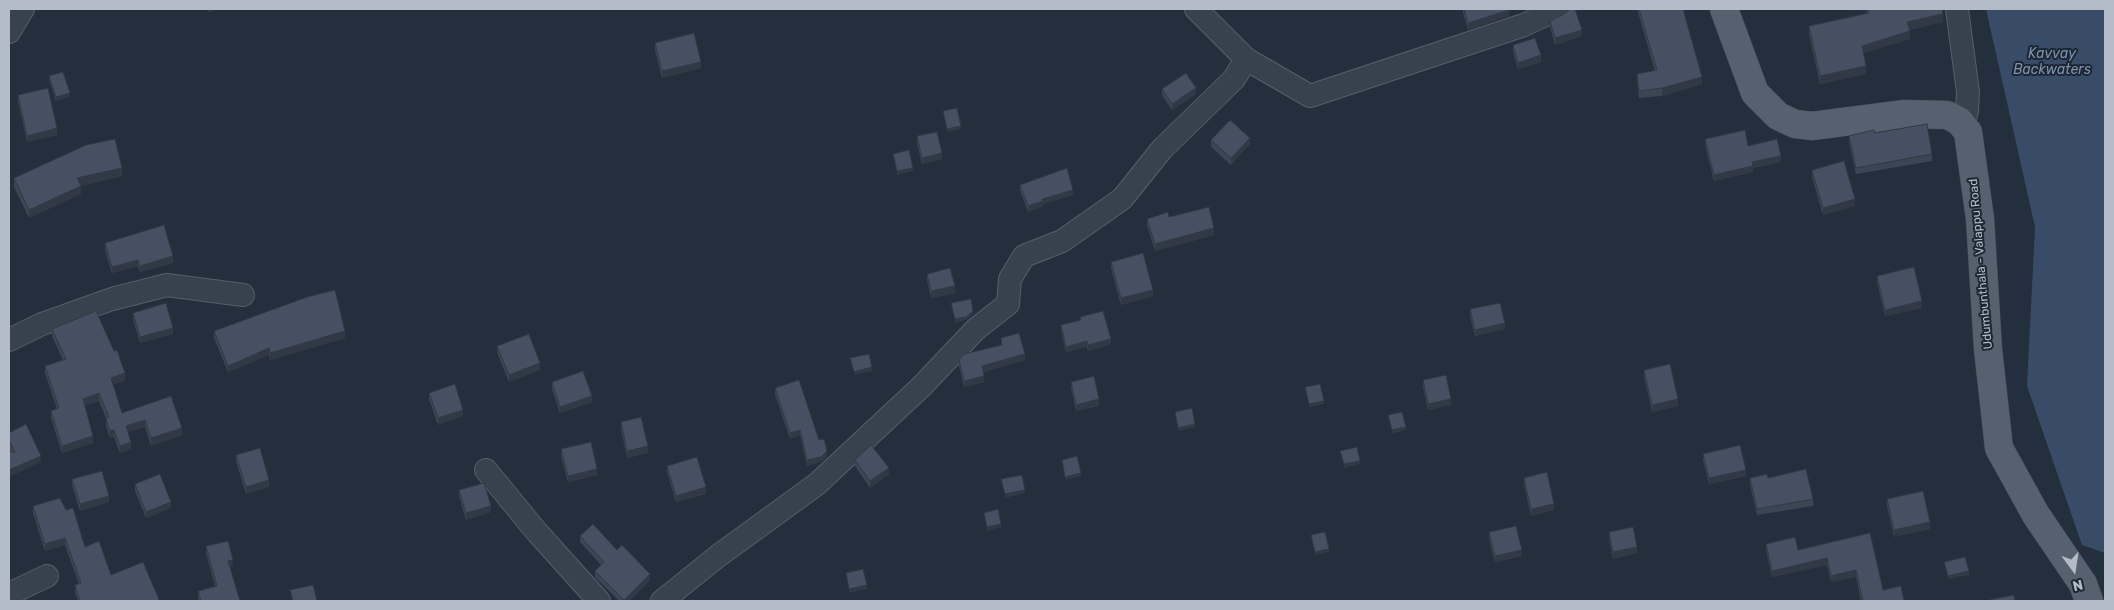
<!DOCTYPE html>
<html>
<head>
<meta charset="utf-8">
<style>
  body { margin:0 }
  #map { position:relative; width:2114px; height:610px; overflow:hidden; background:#242f3e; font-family:Rubik,sans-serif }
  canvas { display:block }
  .frame { position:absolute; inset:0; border:10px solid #b4bcc9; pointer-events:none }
  .north { position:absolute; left:2049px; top:545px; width:50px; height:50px; -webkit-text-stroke:4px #1d2633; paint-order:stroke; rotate:166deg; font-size:14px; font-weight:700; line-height:20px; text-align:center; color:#b4bcc9 }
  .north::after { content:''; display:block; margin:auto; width:18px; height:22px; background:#b4bcc9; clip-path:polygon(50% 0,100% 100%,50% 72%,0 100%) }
</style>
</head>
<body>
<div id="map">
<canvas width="2114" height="610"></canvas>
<div class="frame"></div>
<div class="north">N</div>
</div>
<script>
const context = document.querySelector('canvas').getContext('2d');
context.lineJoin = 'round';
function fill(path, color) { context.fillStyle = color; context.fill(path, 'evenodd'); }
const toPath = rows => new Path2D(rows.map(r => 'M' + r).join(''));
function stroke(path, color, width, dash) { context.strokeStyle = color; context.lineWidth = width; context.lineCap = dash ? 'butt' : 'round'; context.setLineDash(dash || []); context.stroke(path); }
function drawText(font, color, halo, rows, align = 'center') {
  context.font = font + ' Rubik,sans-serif'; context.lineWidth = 4; context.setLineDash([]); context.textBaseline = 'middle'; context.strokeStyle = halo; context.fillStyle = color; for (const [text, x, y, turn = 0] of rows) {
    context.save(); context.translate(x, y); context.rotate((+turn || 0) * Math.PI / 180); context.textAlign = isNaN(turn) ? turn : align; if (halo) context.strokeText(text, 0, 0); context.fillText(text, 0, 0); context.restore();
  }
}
fill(toPath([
  [1986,9,2105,9,2105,553,2082,545,2027,386,2035,227]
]), '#394c67');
const minor = toPath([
  [1196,9,1246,59],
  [1957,9,1968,92,1967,111,1963,126],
  [9,32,23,9],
  [9,340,42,324,112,299,167,285,243,295],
  [486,470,536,531,599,601],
  [9,594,47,576],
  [662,601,718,556,817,484,922,386,976,329,1008,304,1010,279,1024,256,1062,241,1122,199,1162,149,1234,79,1246,59,1310,96,1524,25,1558,9]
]);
const major = toPath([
  [1724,9,1755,93,1778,116,1795,124,1812,126,1905,114,1947,115,1959,121,1968,132,1980,219,1988,349,1999,448,2036,515,2083,584,2089,601]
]);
stroke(minor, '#565f6c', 24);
stroke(major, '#414a57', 29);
stroke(minor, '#38414e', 22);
stroke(major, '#56606e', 28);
fill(toPath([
  [1462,9,1509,9,1509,16,1468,30],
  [1637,9,1683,9,1702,84,1662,96,1639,98,1637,81,1637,74,1655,71],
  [1865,9,1942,9,1943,22,1909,30,1910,39,1863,53,1866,74,1820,84,1809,34,1809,26,1867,13],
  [1550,21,1582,36,1555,45,1550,27],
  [655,43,701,68,662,78,655,50],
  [1513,45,1541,62,1518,69,1513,52],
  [49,76,70,96,56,101,49,80],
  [1162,89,1196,94,1172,110,1162,95],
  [18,95,57,135,27,142,18,101],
  [1875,133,1932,154,1932,161,1856,174,1849,143,1849,136],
  [917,136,942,159,922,164,917,143],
  [1705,139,1748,146,1781,162,1753,168,1753,172,1714,181,1705,145],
  [1211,140,1250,144,1231,165,1211,147],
  [1812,170,1855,206,1823,215,1812,177],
  [122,176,81,186,81,194,29,218,14,187,14,178],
  [1020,185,1073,195,1043,204,1043,206,1028,212,1020,190],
  [1169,217,1214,235,1155,251,1147,225,1147,219],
  [105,243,173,263,140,272,138,266,112,273,105,250],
  [1111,262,1153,296,1121,305,1111,268],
  [927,274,955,293,931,298,927,280],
  [1877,276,1922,308,1885,316,1877,282],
  [1470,309,1505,329,1475,336,1470,316],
  [133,313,173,334,140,343,133,319],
  [1080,317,1111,344,1088,351,1087,347,1066,352,1061,331,1061,325,1080,321],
  [52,329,125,381,113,384,122,413,171,396,182,435,151,446,145,427,128,432,131,449,120,453,114,437,110,438,106,426,106,418,99,401,85,405,93,443,62,453,51,418,51,411,57,409,45,373,45,366,63,360,52,336],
  [214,331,345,338,270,360,269,355,228,372,214,338],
  [1001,338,1025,360,983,372,984,382,964,387,959,366,959,360,1001,345],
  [497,346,540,370,509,382,497,352],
  [1644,370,1678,406,1652,412,1644,376],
  [1423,380,1451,405,1428,410,1423,387],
  [552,382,592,402,560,413,552,389],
  [1071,382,1099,406,1076,411,1071,388],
  [775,388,819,440,827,457,821,462,807,466,800,435,790,439,775,394],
  [429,393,463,416,438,425,429,399],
  [621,422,648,453,627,458,621,429],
  [9,433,41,462,11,452,9,446],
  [561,449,597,475,568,482,561,456],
  [1703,454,1746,476,1709,484,1703,460],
  [236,455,269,487,246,494,236,461],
  [855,460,889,474,870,488,855,466],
  [667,466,706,494,676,502,667,472],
  [1524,478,1554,510,1531,516,1524,484],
  [1750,478,1768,478,1813,499,1813,506,1757,515,1750,485],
  [72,479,109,502,80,511,72,485],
  [135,484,171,508,146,518,135,491],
  [459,490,491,512,466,520,459,496],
  [1887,499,1930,529,1894,537,1887,506],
  [33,506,66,510,85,547,111,575,159,601,78,601,75,592,75,585,79,584,65,545,45,551,33,513],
  [1489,532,1522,556,1495,562,1489,539],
  [1609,532,1637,553,1613,559,1609,539],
  [1870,533,1883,590,1904,601,1861,601,1856,577,1831,582,1827,565,1772,577,1766,550,1766,544,1798,550],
  [580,536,617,550,650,580,629,601,619,601,595,577,595,571,601,565,580,542],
  [206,546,233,566,230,567,240,601,199,601,198,598,198,591,215,586,206,553]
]), '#3b4654');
fill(toPath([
  [208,9,217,9,208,13],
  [1509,10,1509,16,1468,30,1468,23],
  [1943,14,1943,22,1907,30,1907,22],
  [1582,30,1582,36,1555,45,1555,38],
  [1910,31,1910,39,1862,54,1862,46],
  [1541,55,1541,62,1518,69,1518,63],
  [701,62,701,68,662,78,662,71],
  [1866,66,1866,74,1820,84,1820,76],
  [1702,77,1702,84,1662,96,1662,88],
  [1196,88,1196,94,1172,110,1172,104],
  [70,93,70,96,56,101,56,97],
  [961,126,961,129,947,132,947,129],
  [57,128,57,135,27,142,27,136],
  [1250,138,1250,144,1231,165,1231,158],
  [942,153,942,159,922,164,922,158],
  [1781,156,1781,162,1753,168,1753,172,1714,181,1714,175,1752,162],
  [122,168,122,176,81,186,81,194,29,218,29,210,77,178],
  [913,168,913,171,897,175,897,171],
  [1073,190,1073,195,1043,204,1043,206,1028,212,1028,206,1042,199],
  [1855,199,1855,206,1823,215,1823,208],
  [1214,228,1214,235,1155,251,1155,244],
  [173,256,173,263,140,272,140,266],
  [138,260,138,266,112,273,112,267],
  [955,286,955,293,931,298,931,291],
  [1153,290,1153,296,1121,305,1121,298],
  [1922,301,1922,308,1885,316,1885,310],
  [973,311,973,314,966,320,955,323,955,319],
  [1505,323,1505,329,1475,336,1475,330],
  [173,328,173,334,140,343,140,337],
  [345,331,345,338,270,360,270,353],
  [1111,339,1111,344,1088,351,1088,345],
  [1087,341,1087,347,1066,352,1066,347],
  [269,348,269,355,228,372,228,366],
  [1025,354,1025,360,982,373,982,366],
  [540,363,540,370,509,382,509,375],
  [872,367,872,371,854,375,854,372],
  [125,373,125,381,111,385,111,378],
  [984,376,984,382,964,387,964,381],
  [99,393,99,401,83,406,83,399],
  [592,396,592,402,560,413,560,407],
  [1099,399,1099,406,1076,411,1076,405],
  [1451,399,1451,405,1428,410,1428,404],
  [1678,399,1678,406,1652,412,1652,405],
  [1324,401,1324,404,1309,407,1309,404],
  [463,410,463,416,438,425,438,418],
  [145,420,145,427,126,433,126,426],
  [1195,424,1195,427,1178,431,1178,428],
  [1406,427,1406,430,1392,434,1392,430],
  [182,428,182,435,151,446,151,438],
  [114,430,114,437,110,438,110,431],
  [800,430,800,435,790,439,790,433],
  [93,436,93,443,62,453,62,446],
  [131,442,131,449,120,453,120,446],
  [648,446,648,453,627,458,627,451],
  [827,451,827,457,821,462,807,466,807,460],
  [41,456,41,462,9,477,9,470],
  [1360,461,1360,464,1344,468,1344,464],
  [889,468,889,474,870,488,870,481],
  [597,469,597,475,568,482,568,476],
  [1746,470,1746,476,1709,484,1709,478],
  [1081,473,1081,476,1065,480,1065,477],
  [269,480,269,487,246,494,246,487],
  [706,487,706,494,676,502,676,496],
  [1025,490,1025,493,1005,498,1005,494],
  [109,496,109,502,80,511,80,504],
  [171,502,171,508,146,518,146,512],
  [1554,504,1554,510,1531,516,1531,509],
  [491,506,491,512,466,520,466,513],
  [1930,522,1930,529,1894,537,1894,530],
  [1001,524,1001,527,987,531,987,527],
  [65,538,65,545,45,551,45,544],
  [1637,547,1637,553,1613,559,1613,552],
  [1329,549,1329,552,1315,555,1315,552],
  [1522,550,1522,556,1495,562,1495,556],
  [1827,558,1827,565,1772,577,1772,571],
  [233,560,233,566,228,567,228,561],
  [1856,570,1856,577,1831,582,1831,576],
  [1969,571,1969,575,1948,579,1948,576],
  [650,574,650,580,629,601,624,601,624,600],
  [867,585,867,589,849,593,849,589]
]), '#303945');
const building = toPath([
  [1464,9,1509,9,1509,10,1468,23,1464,9],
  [1570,9,1575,9,1582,30,1555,38,1550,21,1564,14,1570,9],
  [1639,9,1683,9,1702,77,1662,88,1639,91,1637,74,1657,70,1639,9],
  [1868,9,1942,9,1943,14,1907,22,1910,31,1862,46,1866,66,1820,76,1809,26,1869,13,1868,9],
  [694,33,701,62,662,71,655,43,694,33],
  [1535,38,1541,55,1518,63,1513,45,1535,38],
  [63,72,70,93,56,97,49,76,63,72],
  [1186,73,1196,88,1172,104,1162,89,1186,73],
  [48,88,57,128,27,136,18,95,48,88],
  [957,108,961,126,947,129,943,111,957,108],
  [1230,120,1250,138,1231,158,1211,140,1230,120],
  [1927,124,1932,154,1856,168,1849,136,1874,130,1875,133,1927,124],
  [1745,130,1748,146,1777,139,1781,156,1752,162,1753,166,1714,175,1705,139,1745,130],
  [937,132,942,153,922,158,917,136,937,132],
  [115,139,122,168,77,178,81,186,29,210,14,178,86,145,115,139],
  [909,150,913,168,897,171,893,154,909,150],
  [1844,161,1855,199,1823,208,1812,170,1844,161],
  [1067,168,1073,190,1042,199,1043,201,1028,206,1020,185,1067,168],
  [1209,207,1214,228,1155,244,1147,219,1168,212,1169,217,1209,207],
  [164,225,173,256,140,266,138,260,112,267,105,243,164,225],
  [1143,253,1153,290,1121,298,1111,262,1143,253],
  [1914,267,1922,301,1885,310,1877,276,1914,267],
  [950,268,955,286,931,291,927,274,950,268],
  [335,290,345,331,270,353,269,348,228,366,214,331,307,297,335,290],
  [971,299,973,311,966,317,955,319,951,303,971,299],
  [166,303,173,328,140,337,133,313,166,303],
  [1500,303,1505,323,1475,330,1470,309,1500,303],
  [96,311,114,351,117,350,125,373,111,378,122,413,171,396,182,428,151,438,145,420,126,426,131,442,120,446,114,430,110,431,106,418,109,417,99,393,83,399,93,436,62,446,51,411,59,408,45,366,66,359,52,329,96,311],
  [1103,311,1111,339,1088,345,1087,341,1066,347,1061,325,1081,320,1080,317,1103,311],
  [1019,333,1025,354,982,366,984,376,964,381,959,360,964,354,1002,345,1001,338,1019,333],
  [529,334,540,363,509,375,497,346,529,334],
  [869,354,872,367,854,372,850,358,869,354],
  [1670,364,1678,399,1652,405,1644,370,1670,364],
  [583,371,592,396,560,407,552,382,583,371],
  [1446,375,1451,399,1428,404,1423,380,1446,375],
  [1094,376,1099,399,1076,405,1071,382,1094,376],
  [799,380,819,440,824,439,827,451,821,457,807,460,800,430,790,433,775,388,799,380],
  [455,384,463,410,438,418,429,393,455,384],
  [1320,384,1324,401,1309,404,1305,387,1320,384],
  [1192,408,1195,424,1178,428,1175,412,1192,408],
  [1402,412,1406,427,1392,430,1388,415,1402,412],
  [641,417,648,446,627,451,621,422,641,417],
  [26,424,41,456,9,470,9,451,15,453,9,440,9,433,26,424],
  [591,442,597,469,568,476,561,449,591,442],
  [871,445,889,468,870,481,855,460,871,445],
  [1740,445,1746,470,1709,478,1703,454,1740,445],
  [1357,447,1360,461,1344,464,1340,451,1357,447],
  [260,448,269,480,246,487,236,455,260,448],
  [1077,456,1081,473,1065,477,1062,460,1077,456],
  [697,457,706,487,676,496,667,466,697,457],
  [1806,469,1813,499,1757,509,1750,478,1767,474,1768,478,1806,469],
  [102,471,109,496,80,504,72,479,102,471],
  [1547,472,1554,504,1531,509,1524,478,1547,472],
  [160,474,171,502,146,512,135,484,160,474],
  [1022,475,1025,490,1005,494,1001,479,1022,475],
  [484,483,491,506,466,513,459,490,484,483],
  [1923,491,1930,522,1894,530,1887,499,1923,491],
  [60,498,66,510,73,508,85,547,99,541,111,575,143,562,158,597,159,601,80,601,75,585,81,583,65,538,45,544,33,506,60,498],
  [998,509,1001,524,987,527,984,513,998,509],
  [593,524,617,550,622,545,650,574,624,600,595,571,604,562,580,536,593,524],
  [1516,526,1522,550,1495,556,1489,532,1516,526],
  [1633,527,1637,547,1613,552,1609,532,1633,527],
  [1325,532,1329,549,1315,552,1311,535,1325,532],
  [1870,533,1883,590,1901,586,1904,601,1863,601,1856,570,1831,576,1827,558,1772,571,1766,544,1795,537,1798,550,1870,533],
  [228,541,233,560,228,561,240,601,201,601,198,591,217,586,206,546,228,541],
  [1965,557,1969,571,1948,576,1944,562,1965,557],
  [863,569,867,585,849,589,846,573,863,569],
  [313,585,317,601,293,601,290,590,313,585],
  [2014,595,2015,601,1984,601,2014,595]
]);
fill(building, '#455162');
stroke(building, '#303945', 1);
drawText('12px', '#b4bcc9', '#1d2633', [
  ["Udumbunthala - Valappu Road",1981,264,-95]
]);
drawText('italic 14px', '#7c92b1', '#1d2633', [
  ["Kavvay",2052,54],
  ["Backwaters",2052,70]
]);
</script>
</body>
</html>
